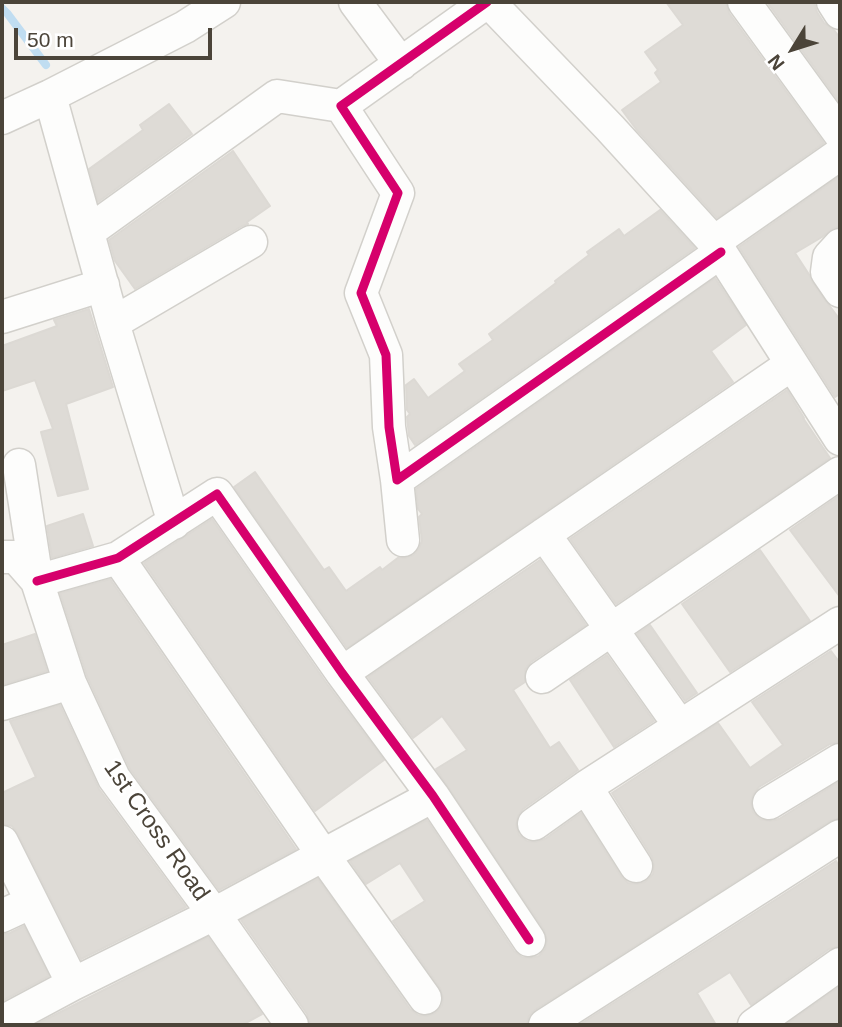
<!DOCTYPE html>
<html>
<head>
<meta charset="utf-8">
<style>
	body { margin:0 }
	#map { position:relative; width:842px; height:1027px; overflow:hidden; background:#f4f2ee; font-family:Arial,sans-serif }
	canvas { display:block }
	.frame { position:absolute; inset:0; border:4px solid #4b4439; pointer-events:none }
	.north { position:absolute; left:758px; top:14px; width:70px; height:70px; -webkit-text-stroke:5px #fff; paint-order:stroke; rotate:232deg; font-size:19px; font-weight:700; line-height:28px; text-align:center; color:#4b4439 }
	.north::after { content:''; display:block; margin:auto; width:24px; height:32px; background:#4b4439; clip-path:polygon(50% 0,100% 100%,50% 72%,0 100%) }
	.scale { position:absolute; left:14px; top:28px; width:198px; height:32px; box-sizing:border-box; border:4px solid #4b4439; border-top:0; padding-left:9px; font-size:21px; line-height:24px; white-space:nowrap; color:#4b4439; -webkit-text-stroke:5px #fff; paint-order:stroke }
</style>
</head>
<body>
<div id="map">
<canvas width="842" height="1027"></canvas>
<div class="frame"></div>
<div class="north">N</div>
<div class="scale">50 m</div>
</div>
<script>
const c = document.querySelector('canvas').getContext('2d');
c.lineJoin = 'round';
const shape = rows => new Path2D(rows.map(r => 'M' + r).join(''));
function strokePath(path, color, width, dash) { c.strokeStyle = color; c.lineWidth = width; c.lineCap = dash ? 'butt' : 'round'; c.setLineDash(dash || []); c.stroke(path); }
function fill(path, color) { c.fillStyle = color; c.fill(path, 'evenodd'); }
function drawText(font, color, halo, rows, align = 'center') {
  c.font = font + ' Arial,sans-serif'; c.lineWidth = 6; c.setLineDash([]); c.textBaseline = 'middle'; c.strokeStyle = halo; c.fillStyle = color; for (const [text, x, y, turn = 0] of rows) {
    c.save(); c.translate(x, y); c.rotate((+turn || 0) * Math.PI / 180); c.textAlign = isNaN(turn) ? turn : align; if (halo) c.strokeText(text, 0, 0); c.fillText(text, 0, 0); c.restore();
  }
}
const stream = shape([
	[2,8,7,13,46,65]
]);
const building = shape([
	[666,2,726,2,729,13,824,143,717,218,636,129,622,110,661,82,655,73,658,70,645,52,683,25,666,2],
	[767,2,814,2,817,12,824,23,834,30,840,38,840,103,767,2],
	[169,104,192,134,98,202,89,169,143,130,140,125,169,104],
	[233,151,270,206,247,222,248,224,242,226,135,289,115,261,109,240,233,151],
	[840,176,840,227,834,228,822,237,795,253,810,276,812,282,840,320,840,394,835,397,739,247,840,176],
	[660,210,695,248,415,445,409,436,407,417,410,414,407,410,406,385,414,379,428,398,465,371,459,364,493,340,489,334,556,283,555,281,589,255,587,252,619,229,624,236,660,210],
	[715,278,746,325,711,351,733,382,347,648,234,487,255,472,324,570,329,567,346,591,380,567,382,570,399,557,405,558,413,555,419,548,422,541,419,517,422,514,418,509,416,489,715,278],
	[89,309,113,387,66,404,88,489,58,496,41,432,53,429,35,380,2,391,2,346,57,326,54,320,89,309],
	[787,390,804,418,803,418,830,458,616,604,570,539,787,390],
	[840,495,840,597,790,530,840,495],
	[83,514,93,546,52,558,47,526,83,514],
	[212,519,327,684,384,760,315,811,144,563,212,519],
	[760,550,810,621,730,672,682,604,760,550],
	[540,560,586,625,531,662,525,670,525,682,513,690,550,748,559,742,578,770,523,809,518,816,516,825,519,835,527,841,536,842,545,839,581,813,621,876,628,883,637,884,645,882,653,874,654,865,652,857,612,793,718,723,750,768,783,745,752,702,831,651,840,663,840,742,830,744,759,787,753,795,751,804,753,812,760,819,770,821,779,819,840,781,840,818,830,821,535,1010,529,1016,527,1025,310,1025,307,1014,241,920,318,879,410,1009,418,1015,427,1016,435,1013,442,1005,443,997,440,988,393,921,425,901,400,863,366,884,350,861,427,820,514,951,522,957,531,958,539,956,545,949,547,940,544,930,436,769,467,750,442,716,413,738,368,677,540,560],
	[110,579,296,849,219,890,130,769,87,676,60,593,110,579],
	[650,625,697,693,685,701,637,634,650,625],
	[35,634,47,671,2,685,2,645,35,634],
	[607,655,654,721,614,747,570,680,607,655],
	[60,705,99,789,186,907,81,959,18,834,12,826,2,824,2,793,36,777,10,721,60,705],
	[836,861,840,868,840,946,829,949,751,1005,730,972,697,993,716,1025,579,1025,836,861],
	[24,926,49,976,2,1001,2,934,10,933,24,926],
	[208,937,262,1014,242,1025,35,1025,208,937],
	[840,986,840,1025,785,1025,840,986]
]);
const street = shape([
	[355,2,401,64],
	[487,2,341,106,398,193,361,293,386,355,389,427,397,480,721,252],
	[489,2,610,128,714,242,840,439],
	[744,2,840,134],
	[833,2,840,13],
	[50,96,113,323,174,523],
	[2,118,50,96,185,27,224,2],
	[88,232,277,96,341,106],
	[714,242,840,154],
	[840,245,829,257,827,272,840,291],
	[2,317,103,285],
	[113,323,251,242],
	[19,465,37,581,70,683,114,778,214,914,292,1025],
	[397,480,403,540],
	[544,534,680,726],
	[2,557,16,557,37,581],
	[118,558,323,855,425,998],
	[37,581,118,558,217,494,342,673,433,796,529,940],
	[342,673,792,364],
	[542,677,840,473],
	[2,704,70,683],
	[586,787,840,623],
	[769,803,840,760],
	[534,824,586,787,636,866],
	[2,842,73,984],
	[2,916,32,902],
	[2,1022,73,984,214,914,433,796],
	[545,1025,840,836],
	[754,1025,840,964]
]);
const cycleway = shape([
	[487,2,341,106,398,193,361,293,386,355,389,427,397,480,721,252],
	[37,581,118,558,217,494,342,673,433,796,529,940]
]);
const streetNames = [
	["1st Cross Road",156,831,55]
];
strokePath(stream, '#c0ddf1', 8);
fill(building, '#dedbd6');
strokePath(building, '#dcd9d4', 2);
strokePath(street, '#d2d0cb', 35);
strokePath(street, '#fdfdfc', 32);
strokePath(cycleway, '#d6006c', 9);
drawText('24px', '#4b4439', '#fff', streetNames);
</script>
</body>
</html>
